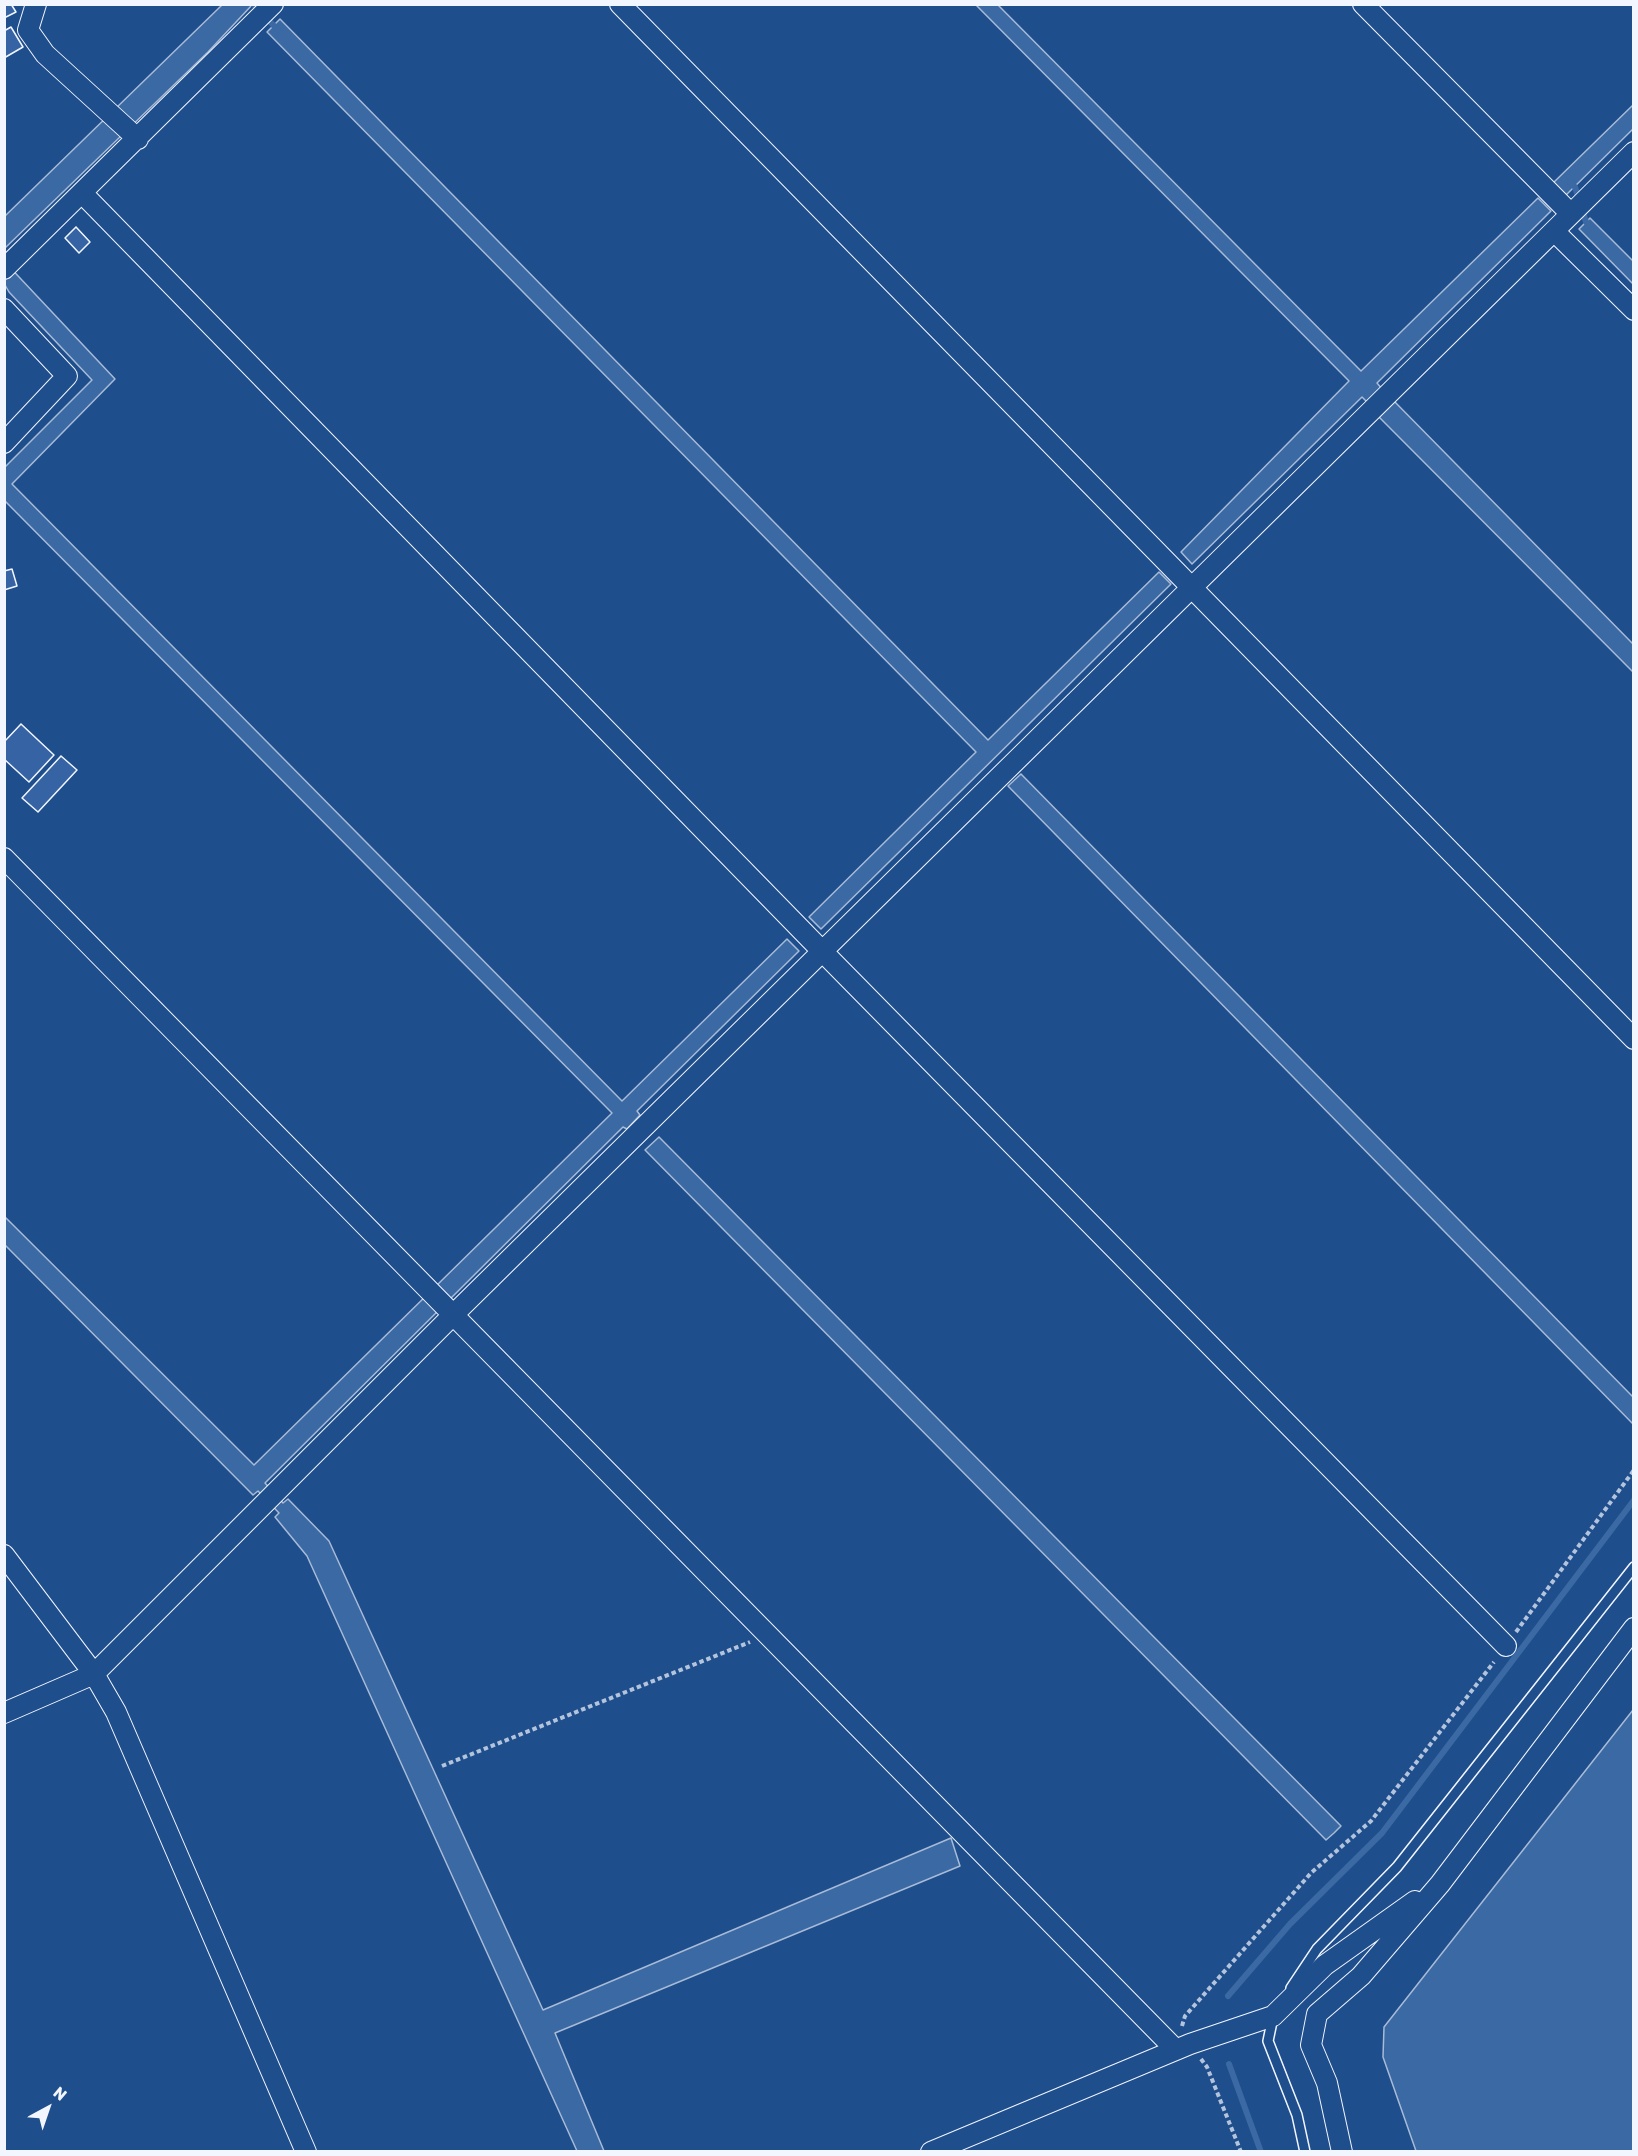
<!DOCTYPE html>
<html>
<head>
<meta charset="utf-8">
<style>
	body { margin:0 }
	#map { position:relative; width:1638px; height:2156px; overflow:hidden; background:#1f4e8c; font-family:Rubik,sans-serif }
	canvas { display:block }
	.frame { position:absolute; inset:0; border:6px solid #f2f6ff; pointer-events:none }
	.north { position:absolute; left:18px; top:2078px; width:60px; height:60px; -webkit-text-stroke:4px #1f4e8c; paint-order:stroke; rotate:40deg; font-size:16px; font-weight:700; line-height:24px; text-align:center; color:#f2f6ff }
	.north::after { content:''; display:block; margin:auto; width:21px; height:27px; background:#f2f6ff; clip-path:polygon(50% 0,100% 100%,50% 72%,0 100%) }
</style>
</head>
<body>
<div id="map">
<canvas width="1638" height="2156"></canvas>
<div class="frame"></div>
<div class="north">N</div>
</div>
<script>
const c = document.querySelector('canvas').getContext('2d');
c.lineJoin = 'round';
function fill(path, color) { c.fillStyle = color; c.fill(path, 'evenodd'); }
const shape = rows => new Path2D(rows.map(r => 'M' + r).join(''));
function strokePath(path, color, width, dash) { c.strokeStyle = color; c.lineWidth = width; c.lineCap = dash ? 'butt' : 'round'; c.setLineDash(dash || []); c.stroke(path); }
const water = shape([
	[222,5,252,5,208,52,5,248,5,216,222,5],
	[976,5,998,5,1361,371,1538,198,1551,211,1377,383,1383,390,1368,403,1362,397,1192,564,1181,552,1349,381,976,5],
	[280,19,988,740,1159,572,1171,584,821,929,809,917,976,752,267,32,280,19],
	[1633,105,1633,129,1564,197,1552,184,1633,105],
	[1590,218,1633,261,1633,284,1579,229,1590,218],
	[4,261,115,379,12,484,622,1101,787,939,799,951,637,1111,640,1115,627,1129,623,1127,265,1483,283,1503,288,1499,329,1541,543,2010,951,1838,960,1866,555,2033,604,2151,577,2151,307,1556,275,1517,279,1513,258,1491,253,1495,5,1245,4,1216,254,1465,612,1113,5,501,5,467,92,380,9,292,5,285,4,261],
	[1392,399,1633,644,1633,672,1376,414,1392,399],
	[1021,774,1633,1397,1633,1424,1008,786,1021,774],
	[659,1137,1341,1826,1334,1833,1326,1840,645,1150,659,1137],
	[1633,1710,1633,2151,1416,2151,1383,2057,1384,2027,1633,1710]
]);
const stream = shape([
	[253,4,278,30],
	[1570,182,1575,187,1586,222,1590,226],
	[1228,1996,1290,1924,1382,1833,1634,1500],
	[1229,2064,1261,2152]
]);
const building = shape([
	[4,4,11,4,16,12,4,18,4,4],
	[11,27,23,47,4,58,4,31,11,27],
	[76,227,90,242,79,253,65,238,76,227],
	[12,569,17,586,4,590,4,571,12,569],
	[21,724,54,755,29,782,4,759,4,742,21,724],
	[61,756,77,770,38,812,22,798,61,756]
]);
const path = shape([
	[1516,1632,1634,1470],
	[442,1766,750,1642],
	[1182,2026,1185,2016,1311,1873,1371,1821,1494,1662],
	[1201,2059,1207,2067,1241,2152]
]);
const lane = shape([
	[1291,1988,1317,1949,1397,1867,1634,1567],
	[1273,2017,1268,2041,1297,2115,1305,2152]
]);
const street = shape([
	[36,4,28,30,45,54,138,139],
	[620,4,1634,1039],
	[1363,4,1571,214],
	[83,194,822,951,1506,1646],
	[1555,232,1634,310],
	[4,269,273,4],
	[4,309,67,376,4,443],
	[4,858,1176,2050],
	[4,1555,94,1674,116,1712,306,2152],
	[4,1713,94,1674,453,1315,1634,152],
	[931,2152,1190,2044,1273,2016,1325,1965,1415,1901],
	[1342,2152,1327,2083,1311,2045,1317,2014,1361,1976,1440,1884,1634,1628]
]);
fill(water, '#3b69a3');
strokePath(water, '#a8bbd7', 1.5);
strokePath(stream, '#3b69a3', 6);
fill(building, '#3563a3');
strokePath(building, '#f2f6ff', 1.5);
strokePath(lane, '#f2f6ff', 12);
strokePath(street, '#f2f6ff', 22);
strokePath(path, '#b3c4dc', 4, [4.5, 3]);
strokePath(lane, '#1f4e8c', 9);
strokePath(street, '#1f4e8c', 20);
</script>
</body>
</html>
